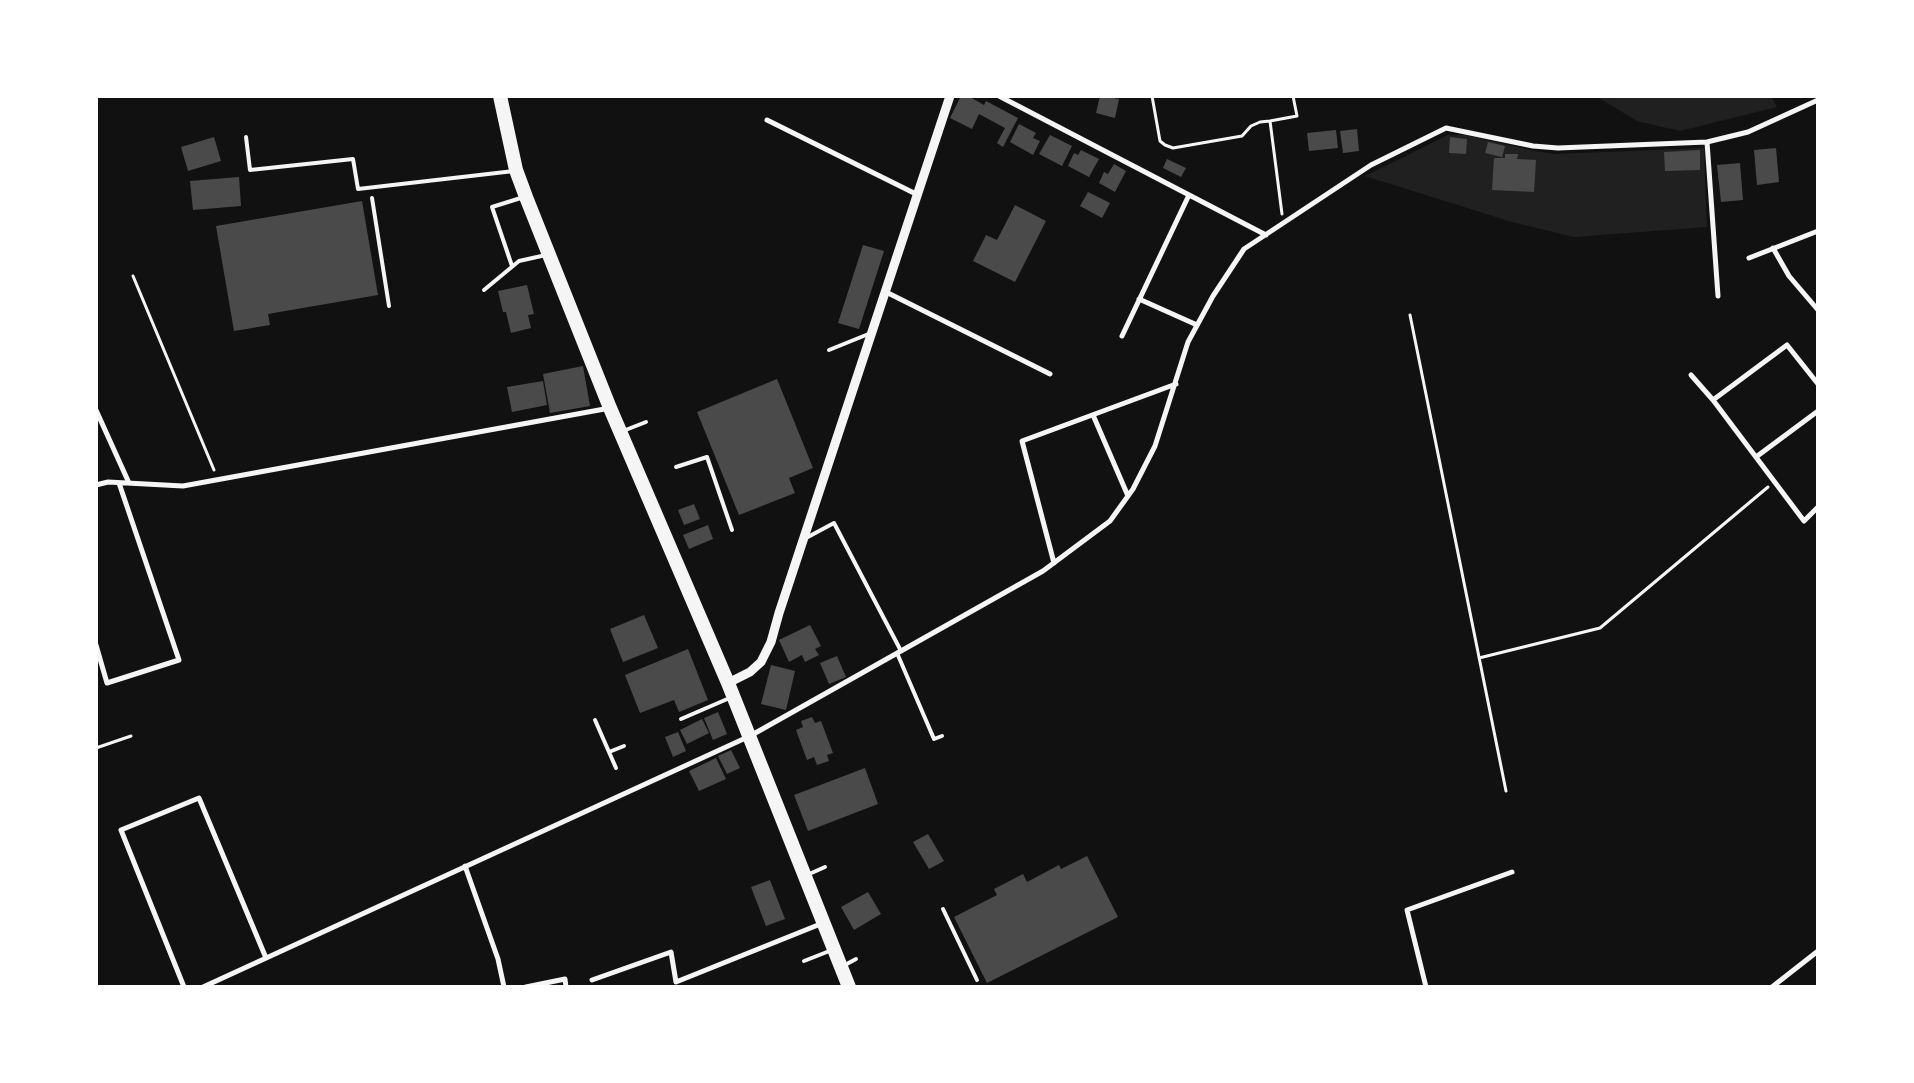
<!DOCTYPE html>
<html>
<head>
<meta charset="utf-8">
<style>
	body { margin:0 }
	#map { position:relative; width:1914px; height:1083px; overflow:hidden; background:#111; font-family:"Crimson Pro",serif }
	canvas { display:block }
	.frame { position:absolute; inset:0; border:98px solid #fff; pointer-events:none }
</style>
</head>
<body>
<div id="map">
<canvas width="1914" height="1083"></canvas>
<div class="frame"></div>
</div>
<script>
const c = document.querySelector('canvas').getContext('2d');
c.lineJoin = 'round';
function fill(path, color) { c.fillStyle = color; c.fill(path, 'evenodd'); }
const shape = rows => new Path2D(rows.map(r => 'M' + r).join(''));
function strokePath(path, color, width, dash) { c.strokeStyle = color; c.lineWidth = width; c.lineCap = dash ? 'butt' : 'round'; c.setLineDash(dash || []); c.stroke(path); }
const green = shape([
	[1596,96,1771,96,1777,107,1680,131,1637,121],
	[1448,135,1465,135,1534,151,1555,154,1704,148,1707,227,1574,237,1512,222,1365,176]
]);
const building = shape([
	[961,96,968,96,984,105,986,101,1018,118,1003,147,997,143,1005,128,979,114,972,129,950,118],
	[1100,96,1119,99,1115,118,1096,113],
	[1019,124,1036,133,1033,138,1040,141,1033,155,1010,142],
	[1357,129,1359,151,1343,153,1340,131],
	[1336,130,1338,148,1309,151,1307,133],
	[1050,135,1072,146,1062,166,1039,154],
	[214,137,221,161,188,171,181,147],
	[1450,137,1467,139,1466,154,1449,153],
	[1488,142,1505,146,1502,157,1485,153],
	[1776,148,1779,182,1757,185,1754,150],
	[1081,150,1099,159,1089,177,1068,166,1074,153,1078,155],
	[1700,150,1700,170,1665,171,1664,152],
	[1505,154,1518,154,1517,159,1536,160,1534,192,1492,190,1494,158,1505,158],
	[1167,159,1186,168,1181,177,1163,168],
	[1740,163,1743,200,1721,202,1717,165],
	[1114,164,1126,171,1115,192,1099,183,1104,172,1108,174],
	[239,177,241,206,193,210,190,181],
	[1088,192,1110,203,1102,218,1080,206],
	[362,201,378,295,268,314,270,325,234,331,216,226],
	[1015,205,1046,221,1015,282,973,261,986,235,997,240],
	[863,245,884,251,859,329,838,323],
	[527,285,534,314,528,315,531,328,511,333,506,312,503,312,498,291],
	[583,366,590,406,550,413,543,374],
	[777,379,813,468,789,478,795,493,739,515,697,412],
	[543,381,547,405,512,412,507,387],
	[694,504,700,519,684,525,678,510],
	[708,525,713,539,689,549,683,535],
	[644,615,658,648,623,662,610,629],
	[810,625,821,646,815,649,819,655,805,662,802,655,789,662,779,640],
	[688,649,708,700,679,712,674,700,640,713,625,675],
	[837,656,846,677,829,684,820,663],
	[771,665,795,671,786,710,761,704],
	[718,712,727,734,713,740,704,718],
	[812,717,815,723,821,721,833,753,827,755,829,761,817,765,814,757,807,760,796,730,803,727,801,721],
	[702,719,709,733,687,744,680,730],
	[678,732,686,751,673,757,665,737],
	[731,750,740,768,727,774,718,756],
	[716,758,726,779,699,791,689,771],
	[865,768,878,804,808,831,794,795],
	[928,834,944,861,929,869,913,842],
	[1087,856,1118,917,987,983,954,917,997,895,994,889,1023,874,1027,882,1059,865,1061,869],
	[770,880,785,919,766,926,751,887],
	[868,892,881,914,854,930,841,907]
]);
const path = shape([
	[1152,96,1160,141,1165,145,1173,148,1242,136,1251,126,1260,122,1270,121],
	[1282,214,1270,121,1297,116,1293,96],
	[133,276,214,470],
	[1410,315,1506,791],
	[1479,658,1600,628,1768,487],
	[96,748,131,736]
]);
const service = shape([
	[246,137,250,170,353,159,358,189,514,171],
	[372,198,389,306],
	[512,266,492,207,524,197],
	[484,290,519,261,546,255],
	[829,350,871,333],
	[623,431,646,422],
	[676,467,707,457,732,530],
	[806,538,834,523,901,651],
	[897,653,934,739,942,736],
	[681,719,732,697],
	[595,720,616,768],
	[609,752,624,746],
	[807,875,825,867],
	[943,909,977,980],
	[804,961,832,950],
	[843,966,856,959]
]);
const minor = shape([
	[999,96,1266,235],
	[767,120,918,195],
	[1707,142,1718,296],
	[1773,248,1789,276,1818,310],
	[1749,258,1818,231],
	[886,292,1050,374],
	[1139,299,1197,325],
	[1122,336,1189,195],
	[1691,375,1713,400,1804,521,1818,507],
	[1713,400,1787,345,1818,384],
	[96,410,129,483],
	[1093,415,1128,496],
	[1756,457,1818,411],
	[96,485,108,482,183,486,610,408],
	[1054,563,1022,441,1176,384],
	[96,645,107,683,179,660,119,483],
	[465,866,498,959,504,987],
	[592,980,671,952,676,982,823,923],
	[184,987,121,830,199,798,266,958],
	[203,987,750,736,1043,571,1110,521,1133,489,1155,446,1188,342,1213,296,1244,249,1371,165,1446,128,1533,146,1558,148,1707,142,1748,132,1818,100],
	[526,987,565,979,566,987],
	[1426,987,1407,910,1512,872],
	[1772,987,1818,951]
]);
const tertiary = shape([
	[728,683,750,672,761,662,771,642,779,613,950,96]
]);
const trunk = shape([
	[500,96,516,170,526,197,610,408,728,683,849,987]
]);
fill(green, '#202020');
fill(building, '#4a4a4a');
strokePath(path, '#f5f5f5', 3);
strokePath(service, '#f5f5f5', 4);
strokePath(minor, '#f5f5f5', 5);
strokePath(tertiary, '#f5f5f5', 9);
strokePath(trunk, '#f5f5f5', 14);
</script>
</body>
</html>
